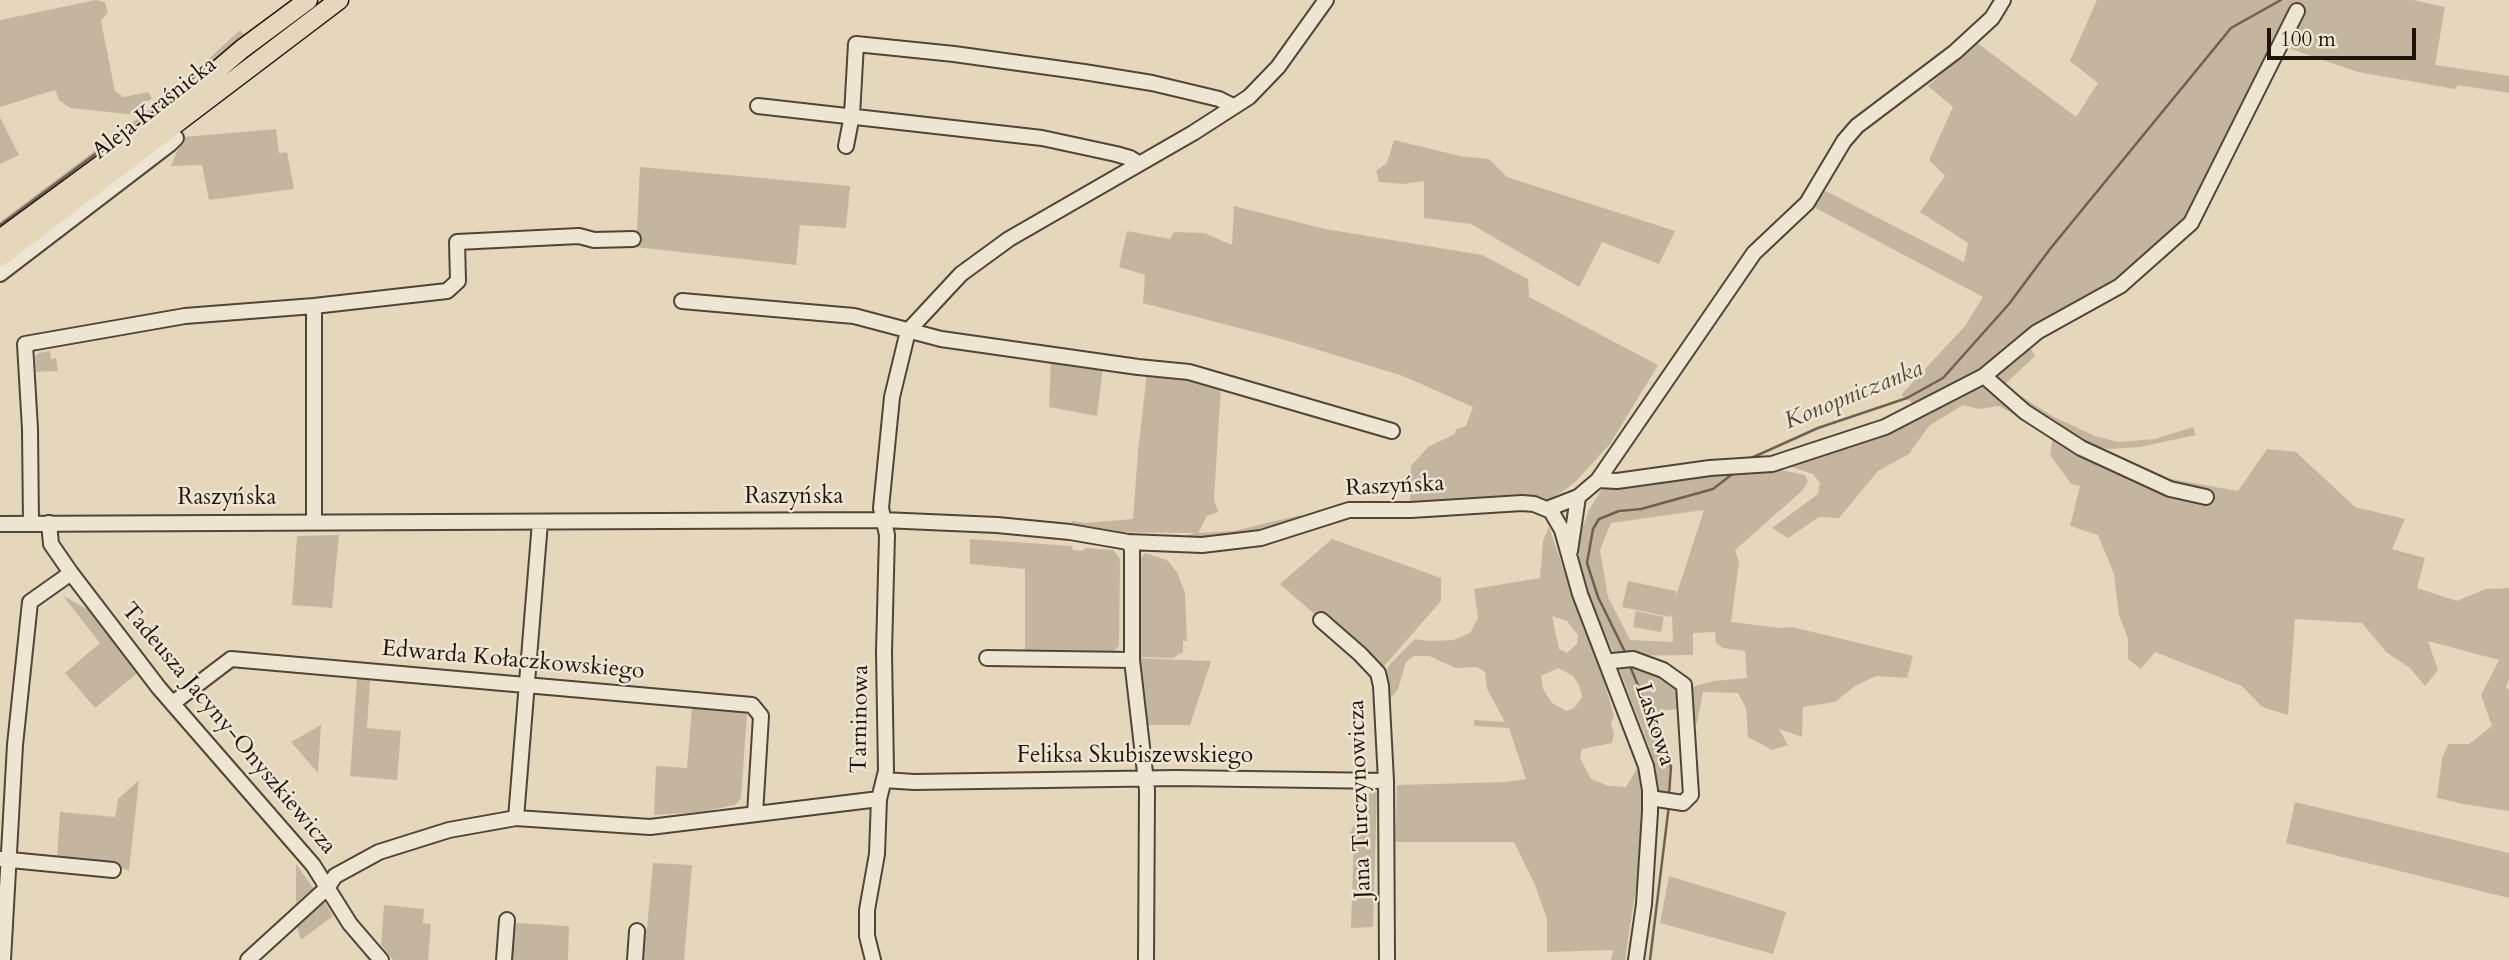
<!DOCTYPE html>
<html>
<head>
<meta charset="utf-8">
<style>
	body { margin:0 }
	#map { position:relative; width:2509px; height:960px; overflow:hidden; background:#e5d7bc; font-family:Cardo,serif }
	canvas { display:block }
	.scale { position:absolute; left:2267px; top:28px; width:149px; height:32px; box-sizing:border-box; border:4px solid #201409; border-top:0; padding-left:9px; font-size:21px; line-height:24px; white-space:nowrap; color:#201409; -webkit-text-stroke:5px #eee5d3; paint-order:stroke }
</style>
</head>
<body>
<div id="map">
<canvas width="2509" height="960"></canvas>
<div class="scale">100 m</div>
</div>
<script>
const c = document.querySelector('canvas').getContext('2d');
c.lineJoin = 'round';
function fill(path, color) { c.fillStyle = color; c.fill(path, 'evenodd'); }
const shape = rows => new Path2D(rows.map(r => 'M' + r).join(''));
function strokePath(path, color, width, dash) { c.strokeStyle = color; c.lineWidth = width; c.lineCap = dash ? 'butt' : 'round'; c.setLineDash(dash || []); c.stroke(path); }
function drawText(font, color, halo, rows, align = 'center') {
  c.font = font + ' Cardo,serif'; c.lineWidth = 5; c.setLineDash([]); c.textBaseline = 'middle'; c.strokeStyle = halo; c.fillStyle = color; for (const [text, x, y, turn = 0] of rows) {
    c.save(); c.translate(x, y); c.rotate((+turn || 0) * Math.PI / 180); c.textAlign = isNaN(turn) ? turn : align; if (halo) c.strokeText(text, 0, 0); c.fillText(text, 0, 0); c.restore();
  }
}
const green = shape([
	[96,0,105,2,108,12,101,21,115,91,124,97,148,92,152,98,132,114,127,114,70,108,59,100,55,90,0,107,0,20],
	[2097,0,2413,0,2445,7,2435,65,2509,76,2509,93,2458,85,2455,89,2358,72,2285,47,2202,221,2157,260,2043,333,2030,347,2035,356,2004,385,2052,416,2095,436,2118,442,2155,439,2193,427,2196,435,2140,447,2109,449,2093,446,2160,477,2238,491,2267,449,2296,452,2355,507,2405,519,2392,549,2425,558,2417,588,2457,601,2486,589,2509,588,2509,679,2506,687,2509,690,2509,811,2463,804,2437,798,2442,759,2448,744,2469,744,2492,726,2481,695,2499,660,2428,641,2438,670,2425,686,2410,668,2386,652,2362,623,2295,619,2288,715,2262,707,2242,686,2155,652,2141,669,2128,659,2128,639,2119,615,2114,574,2098,535,2070,526,2080,486,2071,484,2050,455,2053,435,1999,406,1979,409,1963,405,1929,426,1909,454,1878,471,1839,518,1819,517,1788,538,1772,528,1818,494,1820,483,1813,474,1785,465,1879,435,1890,417,1913,403,1901,395,1965,326,1983,297,1810,205,1822,189,1964,262,1968,243,1920,212,1945,176,1929,160,1953,107,1928,86,1976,42,2076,117,2098,83,2070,61],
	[240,30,245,36,217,62,163,106,161,100,187,79],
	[154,106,155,114,146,123,99,153,0,226,0,222],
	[0,117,19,155,0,164],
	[276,129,279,153,287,152,294,189,209,200,202,165,171,166,183,137],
	[1394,140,1460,156,1489,159,1507,177,1675,231,1659,264,1602,242,1579,287,1471,224,1424,218,1424,181,1403,184,1379,182,1376,171,1387,163],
	[640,167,850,186,846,228,800,225,796,265,636,247],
	[1234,206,1325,229,1482,255,1528,279,1529,297,1658,365,1610,444,1577,480,1565,490,1548,500,1458,498,1410,503,1411,466,1428,447,1455,434,1456,429,1466,426,1473,407,1403,376,1289,341,1143,303,1145,275,1119,267,1127,231,1170,239,1174,232,1204,233,1232,245],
	[50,351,51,359,56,358,58,371,36,372,35,357,39,353],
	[1051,359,1103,367,1097,416,1049,407],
	[1147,372,1176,374,1221,385,1214,499,1218,512,1207,516,1198,533,1234,531,1300,515,1298,522,1254,537,1173,540,1194,533,1104,532,1070,527,1072,521,1085,523,1133,519,1138,452],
	[1776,469,1805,475,1808,481,1803,490,1735,550,1739,562,1731,622,1781,628,1792,627,1913,656,1907,678,1876,676,1855,686,1835,702,1803,707,1802,737,1779,729,1788,745,1772,750,1748,737,1746,708,1738,693,1703,692,1697,723,1679,722,1677,709,1664,710,1654,723,1671,767,1669,796,1658,792,1650,749,1618,666,1640,665,1681,690,1714,681,1747,678,1745,651,1723,648,1716,643,1715,632,1693,633,1693,655,1615,656,1592,605,1579,566,1578,540,1589,510,1603,487,1646,481],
	[1704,510,1676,596,1676,591,1628,581,1622,607,1670,617,1672,615,1673,642,1630,640,1608,597,1600,550,1611,523],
	[1549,527,1581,620,1600,667,1614,716,1611,724,1614,733,1612,743,1582,749,1580,758,1591,779,1609,786,1626,787,1639,765,1645,788,1639,868,1625,960,1611,960,1613,950,1547,952,1547,919,1535,885,1514,842,1395,842,1397,785,1505,782,1526,779,1509,728,1474,726,1474,720,1505,722,1487,689,1485,672,1477,667,1456,668,1429,656,1414,656,1406,662,1398,689,1385,705,1383,678,1390,664,1415,639,1429,641,1453,640,1470,633,1478,618,1474,589,1540,578,1543,541],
	[1552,616,1567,621,1578,635,1577,644,1567,653,1559,649],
	[1558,668,1573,676,1579,685,1582,697,1574,708,1566,711,1552,703,1543,689,1541,676],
	[339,535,332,608,292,605,297,536],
	[970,539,1072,546,1073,550,1082,551,1086,548,1113,550,1120,559,1119,645,1114,651,1025,650,1025,569,970,564],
	[1332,539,1441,578,1441,601,1378,673,1360,654,1280,584],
	[1145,553,1167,560,1177,572,1185,593,1187,641,1183,641,1183,652,1173,658,1138,657,1138,577,1139,560],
	[63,596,91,611,140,671,95,708,65,673,100,643],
	[1636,611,1664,617,1661,632,1633,627],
	[1135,658,1211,661,1190,725,1143,725],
	[357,678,370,680,367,728,401,731,397,780,350,776],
	[692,707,747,713,741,798,735,805,699,812,654,815,656,766,687,768],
	[321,725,318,773,291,742],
	[139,780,129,871,115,865,57,858,60,812,115,817,118,799],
	[1372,788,1377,792,1373,927,1351,928,1354,837,1349,835],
	[2295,802,2509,853,2509,898,2286,843],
	[653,863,692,865,684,960,639,960,642,934,647,928],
	[296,864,314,889,296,903],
	[1669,876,1786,912,1773,954,1660,923],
	[323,900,333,916,301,940,297,927,298,920],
	[384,905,424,909,423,923,431,924,428,960,393,960,381,945],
	[517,923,569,926,568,960,509,960,512,928]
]);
const stream = shape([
	[0,225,102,149],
	[1749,459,1818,428,1907,398,1943,378,2009,304,2050,249,2231,28,2281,0],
	[1626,654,1598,597,1587,563,1593,529,1599,519,1619,511,1641,509,1713,489,1735,472],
	[1630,666,1671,767,1669,795],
	[1650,960,1669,805]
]);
const minor = shape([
	[758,106,1042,138,1116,154,1130,158,1138,163],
	[846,146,852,115,856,44,954,54,1084,72,1152,83,1219,99,1233,106],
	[0,274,170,144,176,138,168,131],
	[682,301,854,316,941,339,1138,367,1189,372,1392,431],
	[1984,376,2025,412,2081,448,2170,489,2206,497],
	[1598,480,1617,481,1710,468,1772,464,1885,427,1984,376,2037,332,2120,286,2191,223,2297,11],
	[1547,509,1578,497,1598,480,1754,253,1807,203,1844,141,1857,126,1955,52,1992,18,2003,0],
	[314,522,314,306],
	[31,523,30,429,25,344,185,316,314,306,447,291,458,281,457,242,579,236,594,240,633,239],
	[49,523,51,544,71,573,159,688,313,865,350,924,381,960],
	[0,524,883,520,997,525,1070,532,1128,542,1202,545,1261,538,1349,510,1411,510,1522,503,1534,504,1551,511,1562,530,1580,594,1646,766,1650,790,1650,812,1644,904,1636,960],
	[1128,542,1132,548,1132,660,1147,790,1146,960],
	[1570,551,1578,497],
	[1321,620,1360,654,1378,673,1381,686,1386,781,1387,960],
	[987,658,1132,660],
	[1609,664,1612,661,1633,659,1663,670,1684,685,1691,795,1683,803,1650,798],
	[173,703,231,659,752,705,761,716,755,814],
	[884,780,914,782,1177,778,1386,781],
	[516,818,540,522],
	[0,859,113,870],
	[3,960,15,745,30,602,71,573],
	[248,960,328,887,335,876,379,852,449,830,516,818,650,827,879,799],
	[504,960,507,920],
	[635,960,637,931],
	[873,960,867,936,867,910,877,854,879,799,886,771,884,652,887,535,881,508,892,397,908,331,961,274,1009,239,1193,133,1249,97,1278,67,1326,0]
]);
const major = shape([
	[0,239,140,136,242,49,308,0],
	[0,257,339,0]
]);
const streetNames = [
	["Aleja Kraśnicka",155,109,-38],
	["Raszyńska",1395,487,-3],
	["Raszyńska",794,498],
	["Raszyńska",227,499],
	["Edwarda Kołaczkowskiego",513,661,5],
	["Tarninowa",861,719,-89],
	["Laskowa",1654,725,72],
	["Tadeusza Jacyny-Onyszkiewicza",228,729,50],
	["Feliksa Skubiszewskiego",1135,757],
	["Jana Turczynowicza",1361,799,-92]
];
const waterNames = [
	["Konopniczanka",1854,396,-22]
];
fill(green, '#c4b69e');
strokePath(stream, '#6e6150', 2.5);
strokePath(minor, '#514536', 18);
strokePath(major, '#201409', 21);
strokePath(minor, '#eee5d3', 14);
strokePath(major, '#e5d7bc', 18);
drawText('23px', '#201409', '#eee5d3', streetNames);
drawText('italic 24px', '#544838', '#eee5d3', waterNames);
</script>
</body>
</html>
